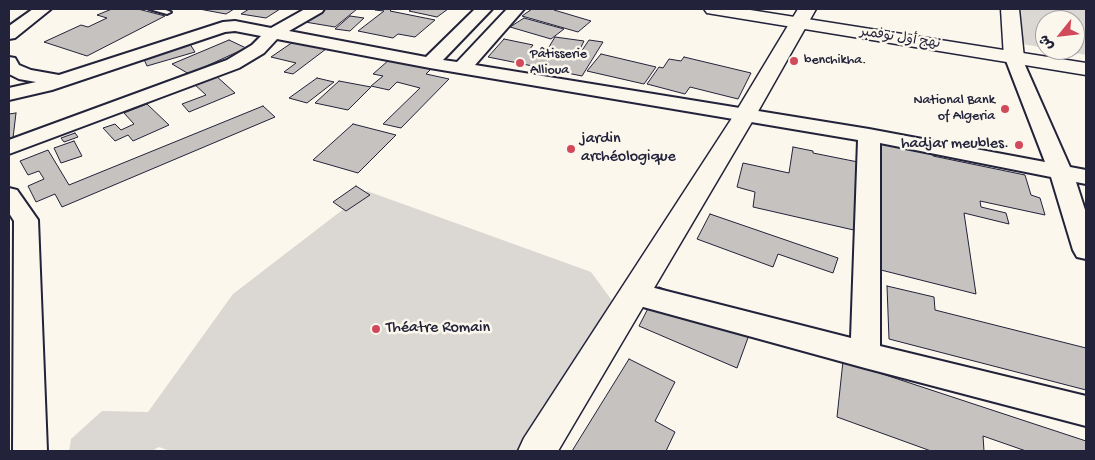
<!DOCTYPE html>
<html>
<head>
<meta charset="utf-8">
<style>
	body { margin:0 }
	#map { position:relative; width:1095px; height:460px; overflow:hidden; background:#fbf7ec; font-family:"Gochi Hand","Playpen Sans Arabic",sans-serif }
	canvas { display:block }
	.frame { position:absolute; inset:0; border:10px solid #22223b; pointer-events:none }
	.north { position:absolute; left:1035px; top:10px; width:50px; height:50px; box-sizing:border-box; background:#fbf7ec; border:1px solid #a4a2a5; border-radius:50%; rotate:241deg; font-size:14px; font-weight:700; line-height:20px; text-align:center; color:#22223b }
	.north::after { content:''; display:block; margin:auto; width:18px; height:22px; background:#d1495b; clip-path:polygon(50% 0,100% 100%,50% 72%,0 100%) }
</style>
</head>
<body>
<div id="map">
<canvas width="1095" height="460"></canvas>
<div class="frame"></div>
<div class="north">ش</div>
</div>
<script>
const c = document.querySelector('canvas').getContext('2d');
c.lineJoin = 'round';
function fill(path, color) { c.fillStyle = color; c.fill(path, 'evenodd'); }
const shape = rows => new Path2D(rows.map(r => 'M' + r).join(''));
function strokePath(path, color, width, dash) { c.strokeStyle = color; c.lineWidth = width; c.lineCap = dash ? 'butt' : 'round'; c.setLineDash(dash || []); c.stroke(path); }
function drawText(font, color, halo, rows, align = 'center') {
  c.font = font + ' "Gochi Hand","Playpen Sans Arabic",sans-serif'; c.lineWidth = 5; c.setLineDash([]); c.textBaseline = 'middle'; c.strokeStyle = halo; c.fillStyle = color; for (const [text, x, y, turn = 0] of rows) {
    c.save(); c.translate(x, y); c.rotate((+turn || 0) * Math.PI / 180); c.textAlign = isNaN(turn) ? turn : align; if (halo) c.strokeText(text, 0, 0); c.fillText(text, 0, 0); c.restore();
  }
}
const green = shape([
	[1018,9,1086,9,1086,55,1059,50,1075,50,1075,20,1045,20,1045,48,1017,43],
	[367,191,591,272,613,302,520,451,170,451,159,447,152,451,69,451,71,439,102,411,148,412,233,294]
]);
const building = shape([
	[112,9,138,9,165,16,87,56,44,42,81,25,88,27,107,18,97,15,112,9],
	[199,9,234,9,226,14,199,9],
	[249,9,280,9,266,18,241,14,249,9],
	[321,9,357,9,335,27,305,22,321,9],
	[377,9,392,9,390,11,435,20,415,37,398,34,393,38,358,31,384,11,375,10,377,9],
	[412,9,448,9,437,17,409,11,412,9],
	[532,9,556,9,554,10,591,21,578,32,522,16,532,9],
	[350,16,364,18,350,31,335,29,350,16],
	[524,18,564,29,551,39,510,27,524,18],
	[555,37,584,41,576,57,546,52,555,37],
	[504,39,533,45,530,49,577,58,589,40,603,42,582,76,488,57,504,39],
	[229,40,246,48,189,74,172,64,229,40],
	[188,41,195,52,147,66,142,55,188,41],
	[293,42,326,49,293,74,284,72,296,63,271,57,293,42],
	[601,54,656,67,644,84,587,71,601,54],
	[684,57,751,73,738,99,690,87,685,94,647,84,659,67,663,68,669,59,681,61,684,57],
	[389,60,431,69,426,74,449,79,401,128,383,124,420,88,397,82,389,90,371,86,383,76,373,74,389,60],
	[215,75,235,93,189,112,182,104,206,95,193,83,215,75],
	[317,78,334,82,307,103,289,98,317,78],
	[339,81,371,87,348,110,315,103,339,81],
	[147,104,169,125,133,141,128,135,115,141,103,128,115,124,121,130,134,124,124,113,147,104],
	[263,106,275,117,62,207,55,194,36,202,28,186,44,179,39,171,28,175,20,161,48,150,69,185,263,106],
	[16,113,13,138,9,138,9,114,16,113],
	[353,124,396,135,358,173,313,160,353,124],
	[75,133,78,137,64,142,61,138,75,133],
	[878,137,932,148,933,156,1025,175,1031,195,1040,198,1045,215,980,201,981,207,1006,213,1009,224,964,213,976,294,877,269,878,137],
	[74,141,82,156,61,163,54,148,74,141],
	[793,147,813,151,813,153,858,162,858,231,753,207,755,192,737,187,743,163,789,173,793,147],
	[356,186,370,195,346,211,333,202,356,186],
	[710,214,838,258,833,273,778,254,773,267,697,239,710,214],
	[887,286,934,297,935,310,1086,348,1086,390,889,339,887,286],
	[659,287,753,324,737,368,639,326,659,287],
	[629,359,675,382,655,421,675,432,666,451,572,451,629,359],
	[843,361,1086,441,1086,451,1026,451,983,436,984,451,931,451,837,417,843,361]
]);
const service = shape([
	[149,9,163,9,171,12,167,14,149,9]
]);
const minor = shape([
	[33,9,51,9,15,38,9,39,9,26,33,9],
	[305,9,324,9,322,12,289,31,426,57,475,9,492,9,443,60,457,62,507,9,524,9,475,65,869,129,1045,162,1005,58,1008,54,1014,53,1020,54,1070,167,1086,170,1086,184,1076,182,1086,213,1086,259,1077,257,1073,250,1051,177,880,143,880,346,1086,396,1086,426,865,368,625,302,621,294,625,286,635,283,851,338,858,140,430,68,277,39,264,53,239,68,9,154,9,140,227,60,252,45,261,36,235,31,225,32,52,90,9,100,9,88,36,82,19,79,9,74,9,57,15,58,19,65,31,70,59,75,223,22,235,21,271,28,305,9],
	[9,188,17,190,38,220,47,451,13,451,14,221,9,213,9,188]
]);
const secondary = shape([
	[798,9,816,9,756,115,558,451,518,451,524,438,734,115,798,9],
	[1001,9,1019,9,1024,58,1021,62,1014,64,1007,62,1004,58,1001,9]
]);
const primary = shape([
	[704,9,744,9,1086,63,1086,75,713,14,707,13,704,9]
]);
const markers = [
	[794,61,5,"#d1495b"],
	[520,63,5,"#d1495b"],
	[1005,109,5,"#d1495b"],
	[1019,145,5,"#d1495b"],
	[571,149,5,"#d1495b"],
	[376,329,5,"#d1495b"]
];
const farStreetnames = [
	["نهج أول نوفمبر",900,39,9]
];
const farPoinames = [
	["Pâtisserie",530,55],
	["Allioua",530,71],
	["benchikha.",804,61],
	["National Bank",995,101,"right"],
	["of Algeria",995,117,"right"]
];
const poiNames = [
	["jardin",581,140],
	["archéologique",581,158],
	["hadjar meubles.",1009,145,"right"],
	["Théatre Romain",386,329]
];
fill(green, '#dbd8d3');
fill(building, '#c6c2c0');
strokePath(building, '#22223b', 1);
strokePath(service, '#22223b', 4);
strokePath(minor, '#22223b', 4);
strokePath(secondary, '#22223b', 3);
strokePath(primary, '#22223b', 3);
fill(service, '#fbf7ec');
fill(minor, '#fbf7ec');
fill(secondary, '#fbf7ec');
fill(primary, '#fbf7ec');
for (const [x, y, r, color] of markers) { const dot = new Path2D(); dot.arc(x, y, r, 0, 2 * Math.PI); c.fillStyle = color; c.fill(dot); strokePath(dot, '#fbf7ec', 2); }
drawText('14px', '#22223b', '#fbf7ec', farStreetnames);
drawText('14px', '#22223b', '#fbf7ec', farPoinames, 'left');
drawText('16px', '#22223b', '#fbf7ec', poiNames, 'left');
</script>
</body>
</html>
